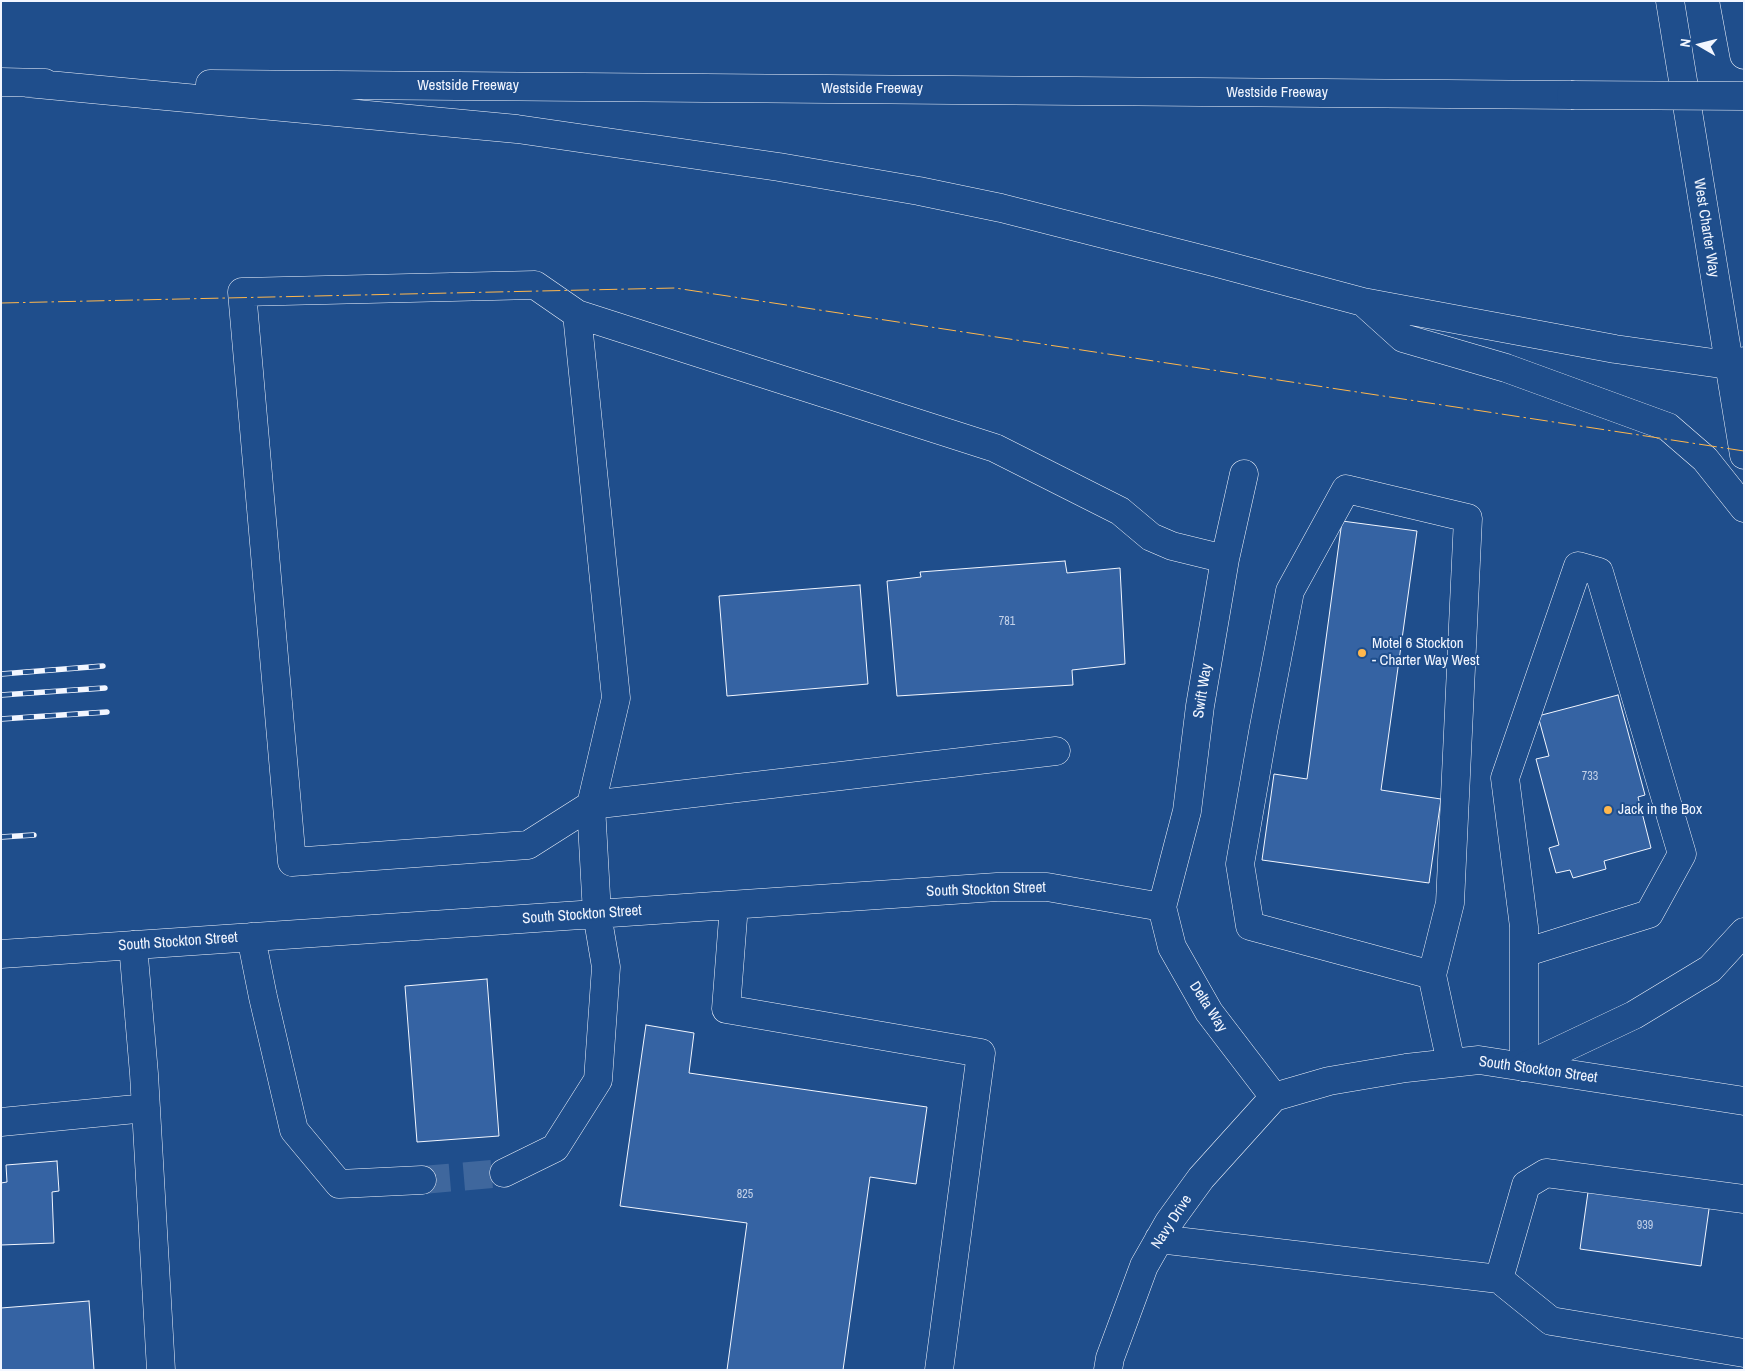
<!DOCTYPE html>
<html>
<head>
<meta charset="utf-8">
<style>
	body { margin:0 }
	#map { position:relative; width:1745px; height:1371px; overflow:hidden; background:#1f4e8c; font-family:"Archivo Narrow",sans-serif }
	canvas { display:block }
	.frame { position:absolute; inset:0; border:2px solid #f2f6ff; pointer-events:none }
	.north { position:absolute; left:1675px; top:20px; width:50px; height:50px; -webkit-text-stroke:4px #1f4e8c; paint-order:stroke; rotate:278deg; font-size:14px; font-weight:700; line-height:20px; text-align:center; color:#f2f6ff }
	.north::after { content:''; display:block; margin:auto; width:18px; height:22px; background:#f2f6ff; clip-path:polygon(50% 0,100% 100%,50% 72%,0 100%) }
</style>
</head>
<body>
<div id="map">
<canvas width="1745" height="1371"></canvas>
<div class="frame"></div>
<div class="north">N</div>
</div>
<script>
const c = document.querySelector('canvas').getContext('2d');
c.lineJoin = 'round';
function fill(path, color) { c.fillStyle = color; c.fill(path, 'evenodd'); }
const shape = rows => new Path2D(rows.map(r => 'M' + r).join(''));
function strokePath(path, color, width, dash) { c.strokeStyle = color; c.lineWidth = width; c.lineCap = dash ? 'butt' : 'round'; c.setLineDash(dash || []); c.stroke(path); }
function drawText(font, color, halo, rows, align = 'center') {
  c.font = font + ' "Archivo Narrow",sans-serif'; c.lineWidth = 4; c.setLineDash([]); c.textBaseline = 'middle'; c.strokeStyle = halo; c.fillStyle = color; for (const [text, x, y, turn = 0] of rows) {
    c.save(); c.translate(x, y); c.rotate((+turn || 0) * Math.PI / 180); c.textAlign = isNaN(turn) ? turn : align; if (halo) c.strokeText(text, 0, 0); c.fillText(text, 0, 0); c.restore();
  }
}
const building = shape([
	[1342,521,1417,531,1381,790,1441,799,1429,883,1262,860,1274,774,1307,779,1342,521],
	[1065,561,1067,573,1120,568,1125,664,1072,670,1073,685,897,696,887,581,921,577,920,572,1065,561],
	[860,585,868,684,727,696,719,596,860,585],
	[1618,695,1645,795,1638,797,1651,848,1604,861,1606,869,1573,878,1570,870,1556,873,1549,848,1559,845,1536,759,1549,756,1538,716,1618,695],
	[487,979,499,1136,417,1142,405,986,487,979],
	[646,1025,694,1033,689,1073,927,1107,916,1184,870,1177,843,1370,727,1370,747,1223,620,1206,646,1025],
	[57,1161,59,1191,52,1192,54,1243,1,1245,1,1183,7,1182,6,1165,57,1161],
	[1589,1185,1710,1202,1701,1266,1580,1249,1589,1185],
	[89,1301,94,1370,1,1370,1,1308,89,1301]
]);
const minorTunnel = shape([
	[422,1180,504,1173]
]);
const minor = shape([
	[577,314,535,285,242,292,292,862,528,845,591,805,1056,751],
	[1244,474,1225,559,1200,706,1187,811,1162,907,1172,947,1209,1012,1274,1097],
	[734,905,726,1009,981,1053,939,1370],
	[251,937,263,997,294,1130,339,1184,422,1180],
	[133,945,144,1074,161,1370],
	[1524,953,1649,914,1682,854,1599,572,1578,566,1505,778,1524,927,1524,1067],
	[1,954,997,887,1047,887,1162,907],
	[1432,975,1250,926,1240,864,1263,732,1290,591,1346,489,1468,518,1450,903,1432,975,1451,1063],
	[1274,1097,1329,1081,1406,1068,1479,1060,1744,1101],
	[1,1122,146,1108],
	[504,1173,555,1148,598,1080,606,967,597,914,591,805,616,698,577,314,995,448,1120,511,1151,537,1172,546,1225,559],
	[1159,1239,1499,1279,1551,1321,1744,1353],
	[1499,1279,1526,1185,1546,1173,1744,1199],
	[1108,1370,1110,1358,1144,1266,1169,1222,1201,1178,1274,1097]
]);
const highway = shape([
	[1670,1,1744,455],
	[1734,1,1744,55],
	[1,82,45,83],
	[27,83,517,129,779,167,919,191,1001,208,1217,263,1363,302,1615,349,1728,365,1744,361],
	[210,84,1571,95],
	[1363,302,1403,338,1506,368,1668,427,1705,459,1744,508],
	[1524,1067,1634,1015,1710,969,1744,932]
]);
const rail = shape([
	[1,674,103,666],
	[1,695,105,688],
	[1,719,107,712],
	[1,837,34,835]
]);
const highwayBridge = shape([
	[1571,95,1744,96]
]);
const power = shape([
	[1,303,675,288,1744,451]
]);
const markers = [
	[1362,653,5,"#ffb74d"],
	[1608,810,5,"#ffb74d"]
];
const numberNames = [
	["781",1007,622],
	["733",1590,777],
	["825",745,1195],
	["939",1645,1226]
];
const streetNames = [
	["Westside Freeway",468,86],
	["Westside Freeway",872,89],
	["Westside Freeway",1277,93],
	["West Charter Way",1706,228,81],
	["Swift Way",1203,691,-81],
	["South Stockton Street",986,890,-2],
	["South Stockton Street",582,915,-4],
	["South Stockton Street",178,942,-4],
	["Delta Way",1208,1007,57],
	["South Stockton Street",1538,1070,8],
	["Navy Drive",1172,1222,-57]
];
const poiNames = [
	["Motel 6 Stockton",1372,644],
	["- Charter Way West",1372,661],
	["Jack in the Box",1618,810]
];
fill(building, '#3563a3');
strokePath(building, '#f2f6ff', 1);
strokePath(minorTunnel, '#3f679d', 28, [28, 14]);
strokePath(minor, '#f2f6ff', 29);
strokePath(highway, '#f2f6ff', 29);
strokePath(minor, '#1f4e8c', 28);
strokePath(highway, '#1f4e8c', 28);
strokePath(rail, '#f2f6ff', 5.5);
strokePath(rail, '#1f4e8c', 4, [11]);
strokePath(highwayBridge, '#f2f6ff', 29, []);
strokePath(highwayBridge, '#1f4e8c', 28);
strokePath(power, '#ffb74d', 1, [18, 4, 2.5, 4]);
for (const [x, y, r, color] of markers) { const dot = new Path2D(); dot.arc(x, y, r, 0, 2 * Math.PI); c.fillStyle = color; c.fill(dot); strokePath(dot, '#1f4e8c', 2); }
drawText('12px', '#c3d1e8', null, numberNames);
drawText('15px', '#f2f6ff', '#1f4e8c', streetNames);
drawText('15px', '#f2f6ff', '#1f4e8c', poiNames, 'left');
</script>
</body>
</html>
